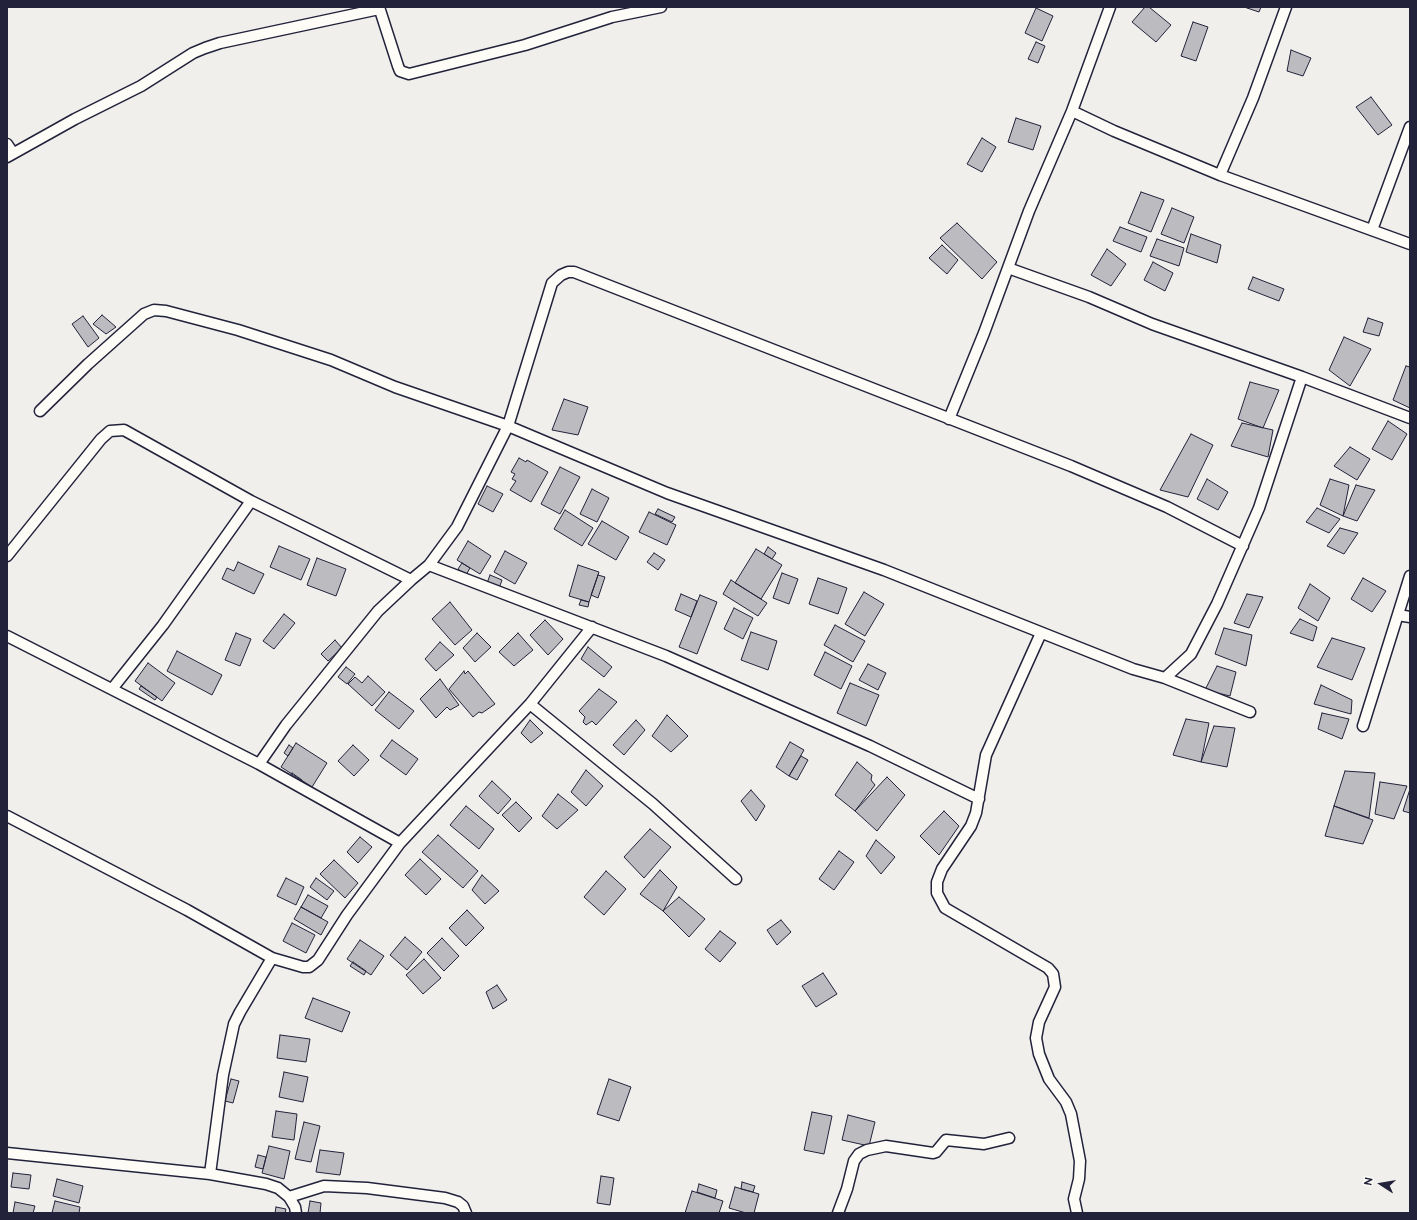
<!DOCTYPE html>
<html>
<head>
<meta charset="utf-8">
<style>
	body { margin:0 }
	#map { position:relative; width:1417px; height:1220px; overflow:hidden; background:#f0efec; font-family:"Balsamiq Sans",sans-serif }
	canvas { display:block }
	.frame { position:absolute; inset:0; border:8px solid #22223b; pointer-events:none }
	.north { position:absolute; left:1361px; top:1164px; width:40px; height:40px; -webkit-text-stroke:3px #fdfcf7; paint-order:stroke; rotate:282deg; font-size:11px; font-weight:700; line-height:16px; text-align:center; color:#22223b }
	.north::after { content:''; display:block; margin:auto; width:14px; height:18px; background:#22223b; clip-path:polygon(50% 0,100% 100%,50% 72%,0 100%) }
</style>
</head>
<body>
<div id="map">
<canvas width="1417" height="1220"></canvas>
<div class="frame"></div>
<div class="north">N</div>
</div>
<script>
const c = document.querySelector('canvas').getContext('2d');
c.lineJoin = 'round';
function fill(path, color) { c.fillStyle = color; c.fill(path, 'evenodd'); }
const shape = rows => new Path2D(rows.map(r => 'M' + r).join(''));
function strokePath(path, color, width, dash) { c.strokeStyle = color; c.lineWidth = width; c.lineCap = dash ? 'butt' : 'round'; c.setLineDash(dash || []); c.stroke(path); }
const building = shape([
	[1145,7,1149,7,1171,25,1156,42,1132,22,1145,7],
	[1244,7,1261,7,1259,12,1244,7],
	[1036,8,1053,16,1042,41,1025,33,1036,8],
	[1193,22,1208,27,1196,61,1181,56,1193,22],
	[1036,42,1045,46,1038,63,1028,59,1036,42],
	[1291,50,1311,58,1303,76,1287,71,1291,50],
	[1371,97,1392,125,1378,135,1356,107,1371,97],
	[1016,118,1041,126,1033,150,1008,142,1016,118],
	[982,138,996,147,982,172,967,164,982,138],
	[1141,192,1164,200,1151,232,1128,223,1141,192],
	[1172,208,1194,217,1184,243,1161,234,1172,208],
	[957,223,997,262,982,279,940,238,957,223],
	[1120,227,1147,237,1141,252,1113,241,1120,227],
	[1191,234,1221,245,1217,263,1186,252,1191,234],
	[1157,239,1184,248,1179,266,1150,256,1157,239],
	[942,245,958,260,947,274,929,258,942,245],
	[1107,249,1126,264,1111,286,1091,275,1107,249],
	[1153,262,1173,273,1165,291,1144,280,1153,262],
	[1253,277,1284,289,1279,301,1248,289,1253,277],
	[102,315,116,327,106,334,93,324,102,315],
	[83,316,99,338,88,347,72,324,83,316],
	[1368,318,1383,323,1379,336,1363,332,1368,318],
	[1344,337,1371,349,1350,386,1329,370,1344,337],
	[1406,366,1410,367,1410,408,1393,400,1406,366],
	[1250,382,1279,390,1263,428,1238,419,1250,382],
	[564,399,588,407,578,435,552,430,564,399],
	[1388,421,1407,434,1392,460,1372,449,1388,421],
	[1242,423,1273,430,1268,457,1231,446,1242,423],
	[1191,434,1213,445,1188,497,1160,490,1191,434],
	[1350,447,1370,459,1357,480,1334,466,1350,447],
	[519,458,526,462,527,460,548,472,531,502,510,490,516,481,512,479,515,474,511,472,519,458],
	[560,467,580,477,560,514,541,504,560,467],
	[1207,479,1228,492,1218,510,1197,499,1207,479],
	[1330,479,1349,485,1343,516,1320,505,1330,479],
	[1356,485,1375,490,1357,521,1343,516,1356,485],
	[487,486,503,494,493,512,478,504,487,486],
	[592,489,609,498,597,522,580,514,592,489],
	[1317,508,1340,519,1329,533,1306,522,1317,508],
	[658,509,675,517,672,522,655,514,658,509],
	[565,510,593,528,582,546,554,529,565,510],
	[649,512,676,525,667,545,639,532,649,512],
	[602,521,629,537,616,560,588,544,602,521],
	[1340,528,1358,533,1344,554,1327,546,1340,528],
	[468,541,491,556,480,574,457,560,468,541],
	[279,546,310,559,301,580,270,567,279,546],
	[768,547,776,553,772,559,764,554,768,547],
	[756,549,782,565,761,599,735,583,756,549],
	[505,551,527,563,515,584,494,572,505,551],
	[654,553,665,560,658,570,647,562,654,553],
	[317,558,346,569,336,596,307,585,317,558],
	[238,562,264,574,254,594,222,579,227,568,234,571,238,562],
	[462,563,470,568,466,575,458,569,462,563],
	[578,565,599,572,589,602,569,596,578,565],
	[782,573,798,579,789,604,773,598,782,573],
	[490,575,502,580,498,591,486,586,490,575],
	[598,575,605,577,598,598,591,595,598,575],
	[818,578,847,588,838,614,809,604,818,578],
	[1363,578,1386,591,1372,612,1351,599,1363,578],
	[731,580,767,603,758,616,723,594,731,580],
	[1310,584,1330,598,1318,621,1298,608,1310,584],
	[864,592,884,604,865,636,845,624,864,592],
	[681,594,697,601,691,617,675,610,681,594],
	[1247,594,1263,597,1249,628,1234,623,1247,594],
	[700,595,717,602,697,654,679,647,700,595],
	[581,600,589,602,588,607,579,605,581,600],
	[450,602,472,630,455,645,432,619,450,602],
	[734,608,753,618,743,639,724,629,734,608],
	[284,614,295,623,274,649,263,641,284,614],
	[1300,619,1317,627,1313,641,1290,633,1300,619],
	[545,620,563,639,548,655,530,635,545,620],
	[835,625,865,641,853,662,824,645,835,625],
	[1224,628,1252,635,1246,666,1215,654,1224,628],
	[751,632,777,641,768,670,741,660,751,632],
	[236,633,251,639,240,666,225,660,236,633],
	[477,633,491,647,475,662,463,648,477,633],
	[518,633,533,650,514,666,499,652,518,633],
	[1332,638,1365,648,1352,680,1317,667,1332,638],
	[335,640,342,648,328,661,321,654,335,640],
	[440,642,454,655,436,671,425,659,440,642],
	[588,647,612,667,604,677,581,659,588,647],
	[177,651,222,675,212,695,167,671,177,651],
	[825,652,852,666,841,689,814,675,825,652],
	[148,663,175,683,162,701,135,681,148,663],
	[868,664,886,673,878,690,859,680,868,664],
	[1217,666,1236,672,1230,696,1205,690,1217,666],
	[346,667,355,674,347,684,338,677,346,667],
	[464,671,465,674,468,671,495,704,482,713,479,712,473,717,449,689,464,671],
	[368,676,385,692,372,706,348,684,355,677,362,683,368,676],
	[440,679,459,705,450,710,447,707,436,718,420,699,440,679],
	[850,683,879,695,866,726,837,713,850,683],
	[1321,685,1352,700,1351,714,1314,704,1321,685],
	[141,686,157,697,155,700,139,689,141,686],
	[599,689,617,702,596,725,592,721,586,725,583,722,585,717,579,711,599,689],
	[389,692,414,711,399,729,375,710,389,692],
	[1322,713,1349,719,1342,739,1318,729,1322,713],
	[667,715,688,736,671,752,652,736,667,715],
	[1186,719,1209,723,1201,762,1173,755,1186,719],
	[530,720,543,733,531,743,521,733,530,720],
	[636,720,645,730,624,755,613,745,636,720],
	[1214,726,1235,728,1227,767,1201,762,1214,726],
	[392,740,418,759,406,775,380,756,392,740],
	[790,742,804,750,789,776,776,767,790,742],
	[296,743,327,763,312,787,281,767,296,743],
	[289,745,293,748,288,756,284,753,289,745],
	[353,745,369,760,354,776,338,761,353,745],
	[801,756,808,760,797,780,789,776,801,756],
	[857,762,872,775,871,780,875,785,855,811,835,795,857,762],
	[586,770,603,786,586,806,571,792,586,770],
	[1345,771,1375,773,1369,818,1334,806,1345,771],
	[292,773,302,780,299,784,289,777,292,773],
	[887,777,905,795,877,831,855,811,887,777],
	[492,781,511,799,498,814,479,796,492,781],
	[1380,782,1407,786,1394,819,1375,814,1380,782],
	[1410,789,1410,813,1403,811,1410,789],
	[751,790,765,806,756,821,741,801,751,790],
	[558,794,578,810,557,829,542,816,558,794],
	[516,802,532,818,519,832,502,815,516,802],
	[466,806,494,829,479,849,450,825,466,806],
	[1334,806,1373,820,1363,844,1325,836,1334,806],
	[944,811,959,826,939,855,920,836,944,811],
	[650,829,671,847,644,878,624,857,650,829],
	[438,835,478,871,463,888,422,852,438,835],
	[360,837,372,847,358,863,347,852,360,837],
	[876,840,895,857,881,874,866,856,876,840],
	[839,851,854,862,834,890,819,879,839,851],
	[420,859,441,879,426,895,405,875,420,859],
	[334,860,358,883,345,898,320,874,334,860],
	[660,870,677,887,663,911,640,894,660,870],
	[606,871,626,889,604,915,584,897,606,871],
	[482,875,499,891,485,904,472,890,482,875],
	[286,878,304,887,296,905,277,896,286,878],
	[316,878,334,891,327,900,310,887,316,878],
	[308,895,328,906,321,918,301,907,308,895],
	[679,897,705,919,689,937,663,911,679,897],
	[301,907,328,922,321,935,294,919,301,907],
	[467,910,484,928,466,946,449,928,467,910],
	[781,920,791,932,777,945,767,930,781,920],
	[292,923,315,935,306,953,283,941,292,923],
	[720,931,736,943,720,962,705,949,720,931],
	[405,937,422,952,407,970,390,955,405,937],
	[442,938,459,956,444,971,427,953,442,938],
	[360,940,384,956,371,975,347,959,360,940],
	[424,959,441,978,423,994,406,975,424,959],
	[353,962,366,971,364,975,350,966,353,962],
	[823,973,837,994,816,1007,802,986,823,973],
	[497,985,507,1000,493,1009,486,992,497,985],
	[313,998,350,1012,342,1032,305,1018,313,998],
	[280,1035,310,1039,306,1062,277,1058,280,1035],
	[284,1072,308,1077,303,1102,279,1097,284,1072],
	[231,1079,239,1081,233,1103,225,1101,231,1079],
	[609,1079,631,1087,619,1121,597,1114,609,1079],
	[276,1111,297,1114,294,1140,272,1137,276,1111],
	[812,1112,832,1116,824,1154,804,1150,812,1112],
	[848,1115,875,1122,869,1146,842,1140,848,1115],
	[304,1122,320,1126,311,1162,295,1159,304,1122],
	[269,1146,290,1151,284,1179,262,1173,269,1146],
	[320,1150,344,1153,340,1175,316,1172,320,1150],
	[258,1155,266,1157,263,1169,255,1167,258,1155],
	[13,1173,31,1175,29,1189,11,1187,13,1173],
	[601,1176,614,1178,610,1205,597,1203,601,1176],
	[57,1179,83,1186,79,1203,53,1196,57,1179],
	[742,1182,755,1186,753,1192,741,1189,742,1182],
	[699,1184,717,1190,715,1198,697,1192,699,1184],
	[735,1187,759,1194,754,1213,746,1213,729,1208,735,1187],
	[692,1191,723,1201,719,1213,685,1213,692,1191],
	[55,1201,80,1207,79,1213,52,1213,55,1201],
	[310,1201,321,1203,320,1213,308,1213,310,1201],
	[15,1202,35,1206,33,1213,13,1213,15,1202],
	[276,1207,286,1209,285,1213,275,1213,276,1207]
]);
const minor = shape([
	[379,7,398,66,400,71,409,74,525,45,612,17,661,7],
	[1072,111,1114,131,1220,175,1410,244],
	[7,144,13,153],
	[7,157,75,119,141,86,193,53,205,48,220,43,379,9],
	[1220,175,1253,98,1286,7],
	[1372,230,1410,127],
	[1008,268,1089,297,1152,324,1302,377,1410,418],
	[40,411,88,364,144,314,154,310,166,311,238,330,331,360,395,387,508,426,667,493,884,570,1133,669,1165,678,1250,712],
	[949,419,984,333,1029,211,1072,111,1110,7],
	[7,556,101,439,110,431,124,430,251,501,411,580],
	[429,565,666,656,870,746,979,799],
	[1398,615,1410,617],
	[1041,633,986,755,976,813,971,826,942,869,937,882,937,893,945,908,1048,968,1053,974,1055,987,1039,1022,1036,1038,1039,1054,1049,1079,1066,1102,1071,1114,1080,1161,1079,1179,1074,1199,1077,1213],
	[7,636,259,764,400,843],
	[1165,678,1191,654,1217,604,1259,508,1302,377],
	[112,689,163,625,251,501],
	[530,704,653,804,736,879],
	[1363,726,1410,576],
	[259,764,286,725,378,611,411,580,429,565,457,527,508,426,552,283,561,275,568,272,574,272,1071,466,1167,507,1243,546],
	[7,816,187,910,272,958,303,967,309,967,318,960,347,915,400,843,530,704,592,627],
	[7,1153,210,1174,266,1184,278,1188,289,1197,295,1207,296,1213],
	[210,1174,223,1075,234,1024,240,1012,272,958],
	[289,1197,324,1186,367,1188,445,1198,458,1202,463,1206,466,1213],
	[838,1213,847,1189,854,1161,859,1154,867,1150,886,1146,933,1153,936,1152,946,1140,984,1144,1009,1138]
]);
fill(building, '#bcbcc0');
strokePath(building, '#22223b', 1);
strokePath(minor, '#22223b', 13);
strokePath(minor, '#fdfcf7', 10);
</script>
</body>
</html>
